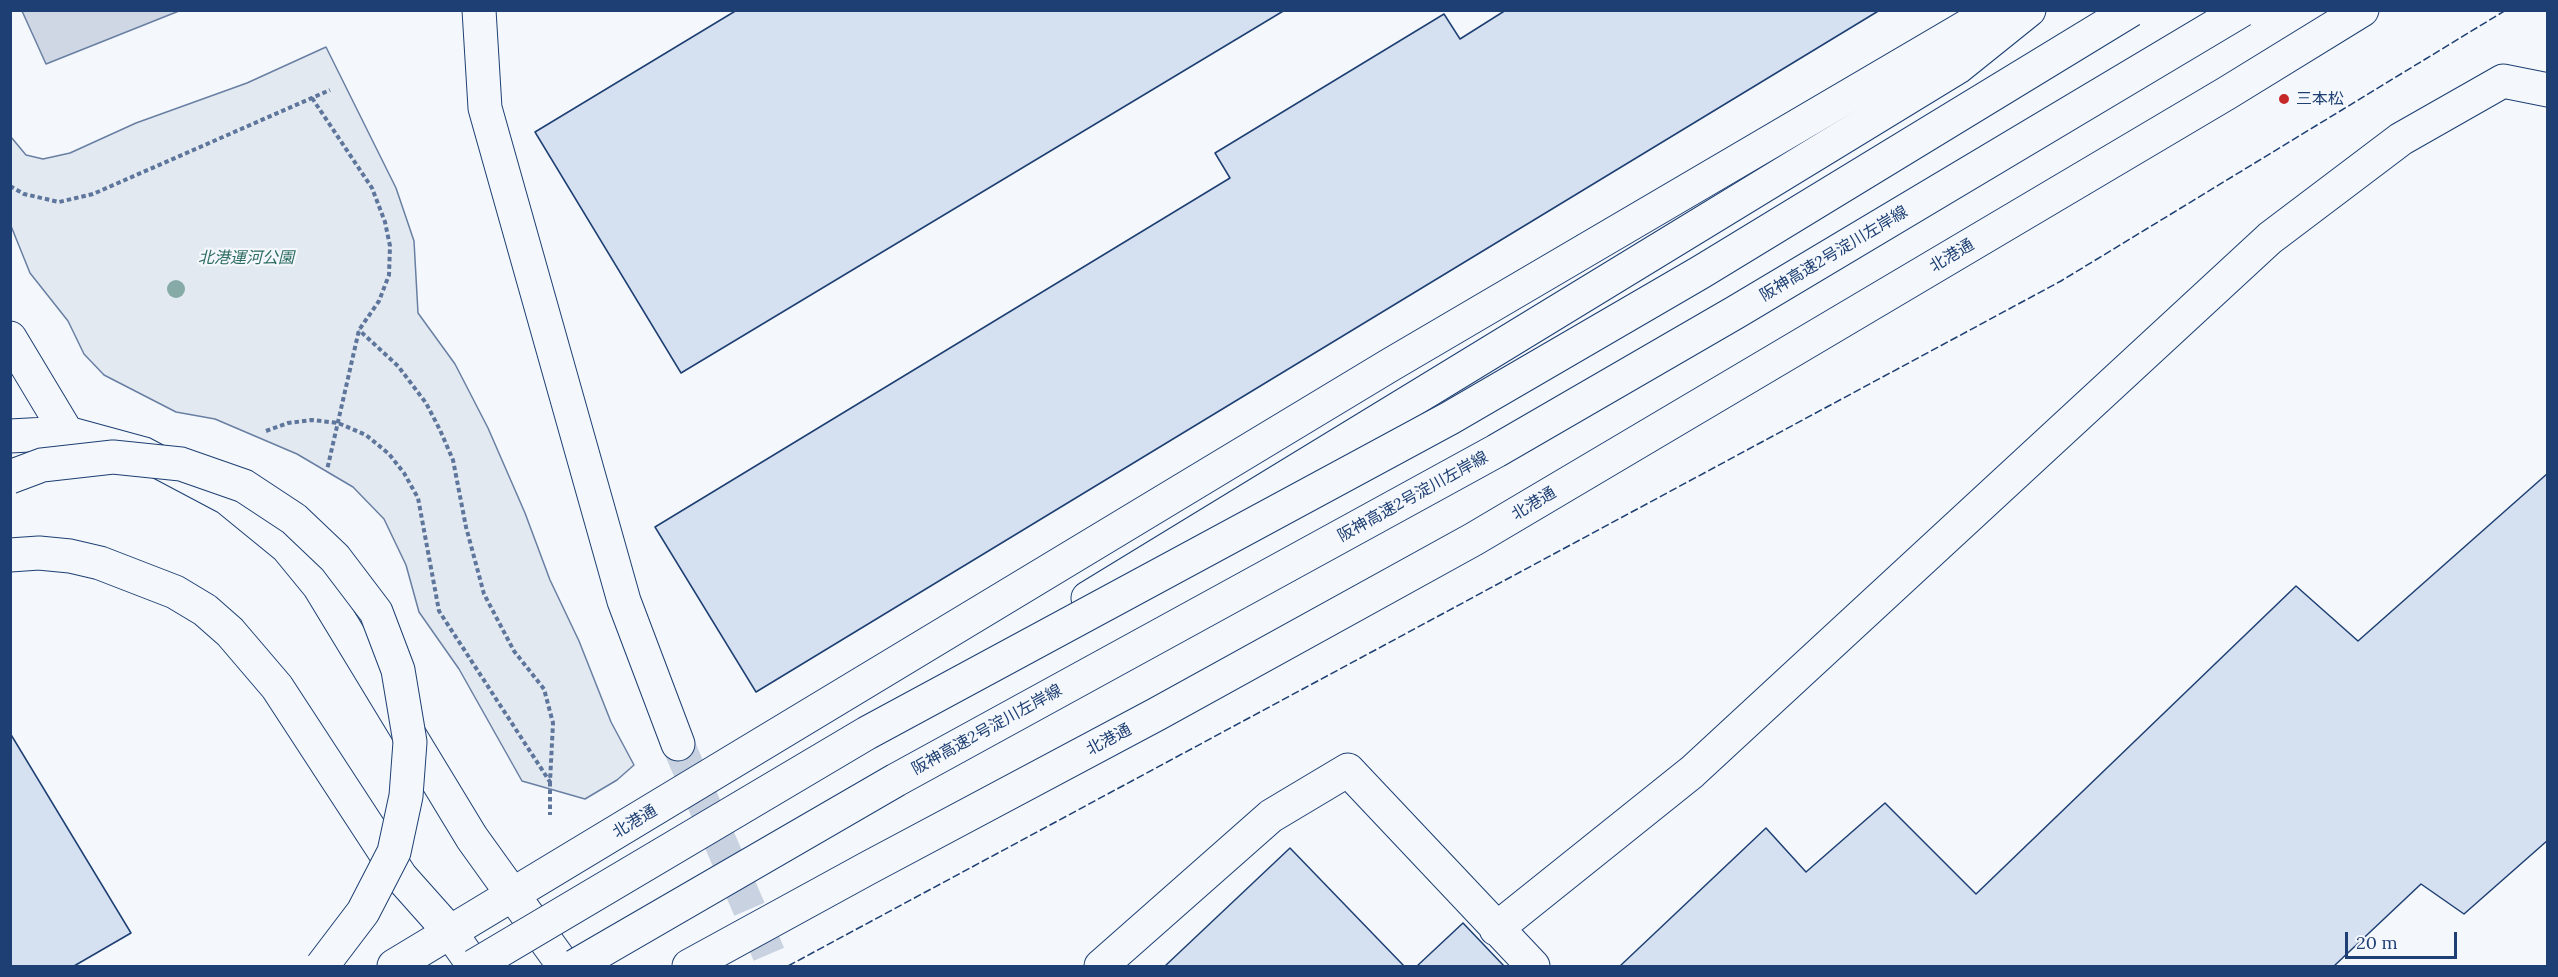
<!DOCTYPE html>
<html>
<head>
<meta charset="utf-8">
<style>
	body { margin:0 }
	#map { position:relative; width:2558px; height:977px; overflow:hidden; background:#f4f7fb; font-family:Lora,serif }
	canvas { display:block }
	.frame { position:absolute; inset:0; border:12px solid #1d3f73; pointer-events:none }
	.scale { position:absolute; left:2345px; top:932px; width:112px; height:27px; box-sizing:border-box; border:3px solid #1d3f73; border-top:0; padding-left:8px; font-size:18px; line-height:21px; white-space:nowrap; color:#1d3f73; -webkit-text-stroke:4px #f4f7fb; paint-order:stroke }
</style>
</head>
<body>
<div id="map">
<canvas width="2558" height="977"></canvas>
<div class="frame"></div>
<div class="scale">20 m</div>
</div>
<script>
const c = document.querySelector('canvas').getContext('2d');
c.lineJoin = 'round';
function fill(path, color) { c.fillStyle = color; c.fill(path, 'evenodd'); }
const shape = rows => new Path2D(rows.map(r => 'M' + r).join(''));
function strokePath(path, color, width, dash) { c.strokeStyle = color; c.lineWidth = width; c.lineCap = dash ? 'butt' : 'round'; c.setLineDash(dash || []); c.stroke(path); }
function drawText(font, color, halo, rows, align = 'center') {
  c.font = font + ' Lora,"Noto Sans JP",serif'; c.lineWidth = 4.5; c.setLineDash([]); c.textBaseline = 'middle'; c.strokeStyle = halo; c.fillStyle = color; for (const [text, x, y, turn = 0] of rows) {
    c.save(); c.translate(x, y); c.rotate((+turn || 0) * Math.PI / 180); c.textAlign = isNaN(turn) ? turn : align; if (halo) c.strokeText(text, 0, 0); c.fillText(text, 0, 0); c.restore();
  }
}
const green = shape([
	[326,47,396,188,414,241,418,313,455,364,488,428,525,513,550,580,579,641,611,722,634,765,617,780,585,799,522,781,459,669,419,612,406,565,384,519,353,487,297,454,215,419,176,412,104,375,84,354,68,321,30,273,11,226,11,137,26,155,43,159,70,153,136,123,247,83,326,47]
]);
const water = shape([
	[22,11,179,11,46,64,22,11]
]);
const building = shape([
	[737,10,1285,10,681,373,535,132,737,10],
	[1506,10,1880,10,756,692,655,527,1230,178,1215,153,1444,14,1460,39,1506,10],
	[2548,473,2548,840,2464,914,2421,884,2334,966,1620,966,1766,828,1806,872,1885,803,1976,894,2296,586,2358,641,2548,473],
	[10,733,131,933,74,966,10,966,10,733],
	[1290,848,1404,966,1165,966,1290,848],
	[1463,923,1504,966,1417,966,1463,923]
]);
const minorTunnel = shape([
	[678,744,774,966]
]);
const path = shape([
	[312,98,372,188,385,222,390,246,389,275,379,301,359,330,327,470],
	[10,186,24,194,59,202,93,194,330,90],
	[266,431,288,423,312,420,338,423,366,435,389,454,404,473,418,498,439,611,550,782,553,723,544,689,514,651,484,594,466,527,453,460,440,430,426,403,398,366,359,330],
	[550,782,550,815]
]);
const minor = shape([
	[479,10,485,108,624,601,678,744],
	[10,338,67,433],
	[10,436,67,433,144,454,227,498,287,547,319,586,472,838,564,966],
	[10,555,39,553,70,556,100,563,175,592,205,610,230,632,277,687,401,877,450,932,474,966],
	[1496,929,1692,772,2270,238,2401,139,2503,81,2548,90],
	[1101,966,1271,816,1348,770,1533,966]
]);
const major = shape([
	[394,966,1390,365,1995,10],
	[689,966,868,868,1157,714,1474,539,2227,93,2362,10]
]);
const highway = shape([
	[1088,598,1958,67,2029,10]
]);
const highwayBridge = shape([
	[10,477,42,465,113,457,181,464,244,486,294,519,335,558,376,612,398,670,410,742,406,796,394,852,363,912,322,966],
	[474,966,867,733,1450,418,1701,272,2131,10],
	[575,966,896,780,1496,451,1736,312,2242,10]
]);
const fence = shape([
	[788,966,2061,281,2506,10]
]);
const trees = [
	[176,289]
];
const markers = [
	[2284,99,6,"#c62828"]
];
const poiNames = [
	["三本松",2296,99]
];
const streetNames = [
	["阪神高速2号淀川左岸線",1834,254,-31],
	["北港通",1952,256,-31],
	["阪神高速2号淀川左岸線",1413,497,-29],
	["北港通",1534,504,-31],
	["阪神高速2号淀川左岸線",987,730,-29],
	["北港通",1109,740,-28],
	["北港通",635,822,-31]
];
const parkNames = [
	["北港運河公園",246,258]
];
fill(green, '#e3e9f0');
strokePath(green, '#687fa3', 1.5);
fill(water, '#cfd7e4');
strokePath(water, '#687fa3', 1.5);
fill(building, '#d5e0f0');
strokePath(building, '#1d3f73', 1.5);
strokePath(minorTunnel, '#c9d2e0', 33, [33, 16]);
strokePath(minor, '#1d3f73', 35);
strokePath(major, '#1d3f73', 35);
strokePath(highway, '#1d3f73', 35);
strokePath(path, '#5e769c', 4, [4.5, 3]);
strokePath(minor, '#f4f7fb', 33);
strokePath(major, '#f4f7fb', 33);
strokePath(highway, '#f4f7fb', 33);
strokePath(highwayBridge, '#1d3f73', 35, []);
strokePath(highwayBridge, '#f4f7fb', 33);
strokePath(fence, '#1d3f73', 1.5, [8, 3]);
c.fillStyle = '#86aba6';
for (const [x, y] of trees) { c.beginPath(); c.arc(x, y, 9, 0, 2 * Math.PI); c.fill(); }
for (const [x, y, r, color] of markers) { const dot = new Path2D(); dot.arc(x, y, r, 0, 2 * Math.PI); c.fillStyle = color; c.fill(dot); strokePath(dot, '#f4f7fb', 2); }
drawText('16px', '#1d3f73', '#f4f7fb', poiNames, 'left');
drawText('16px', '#1d3f73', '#f4f7fb', streetNames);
drawText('italic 16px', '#2c6c60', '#f4f7fb', parkNames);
</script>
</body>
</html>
